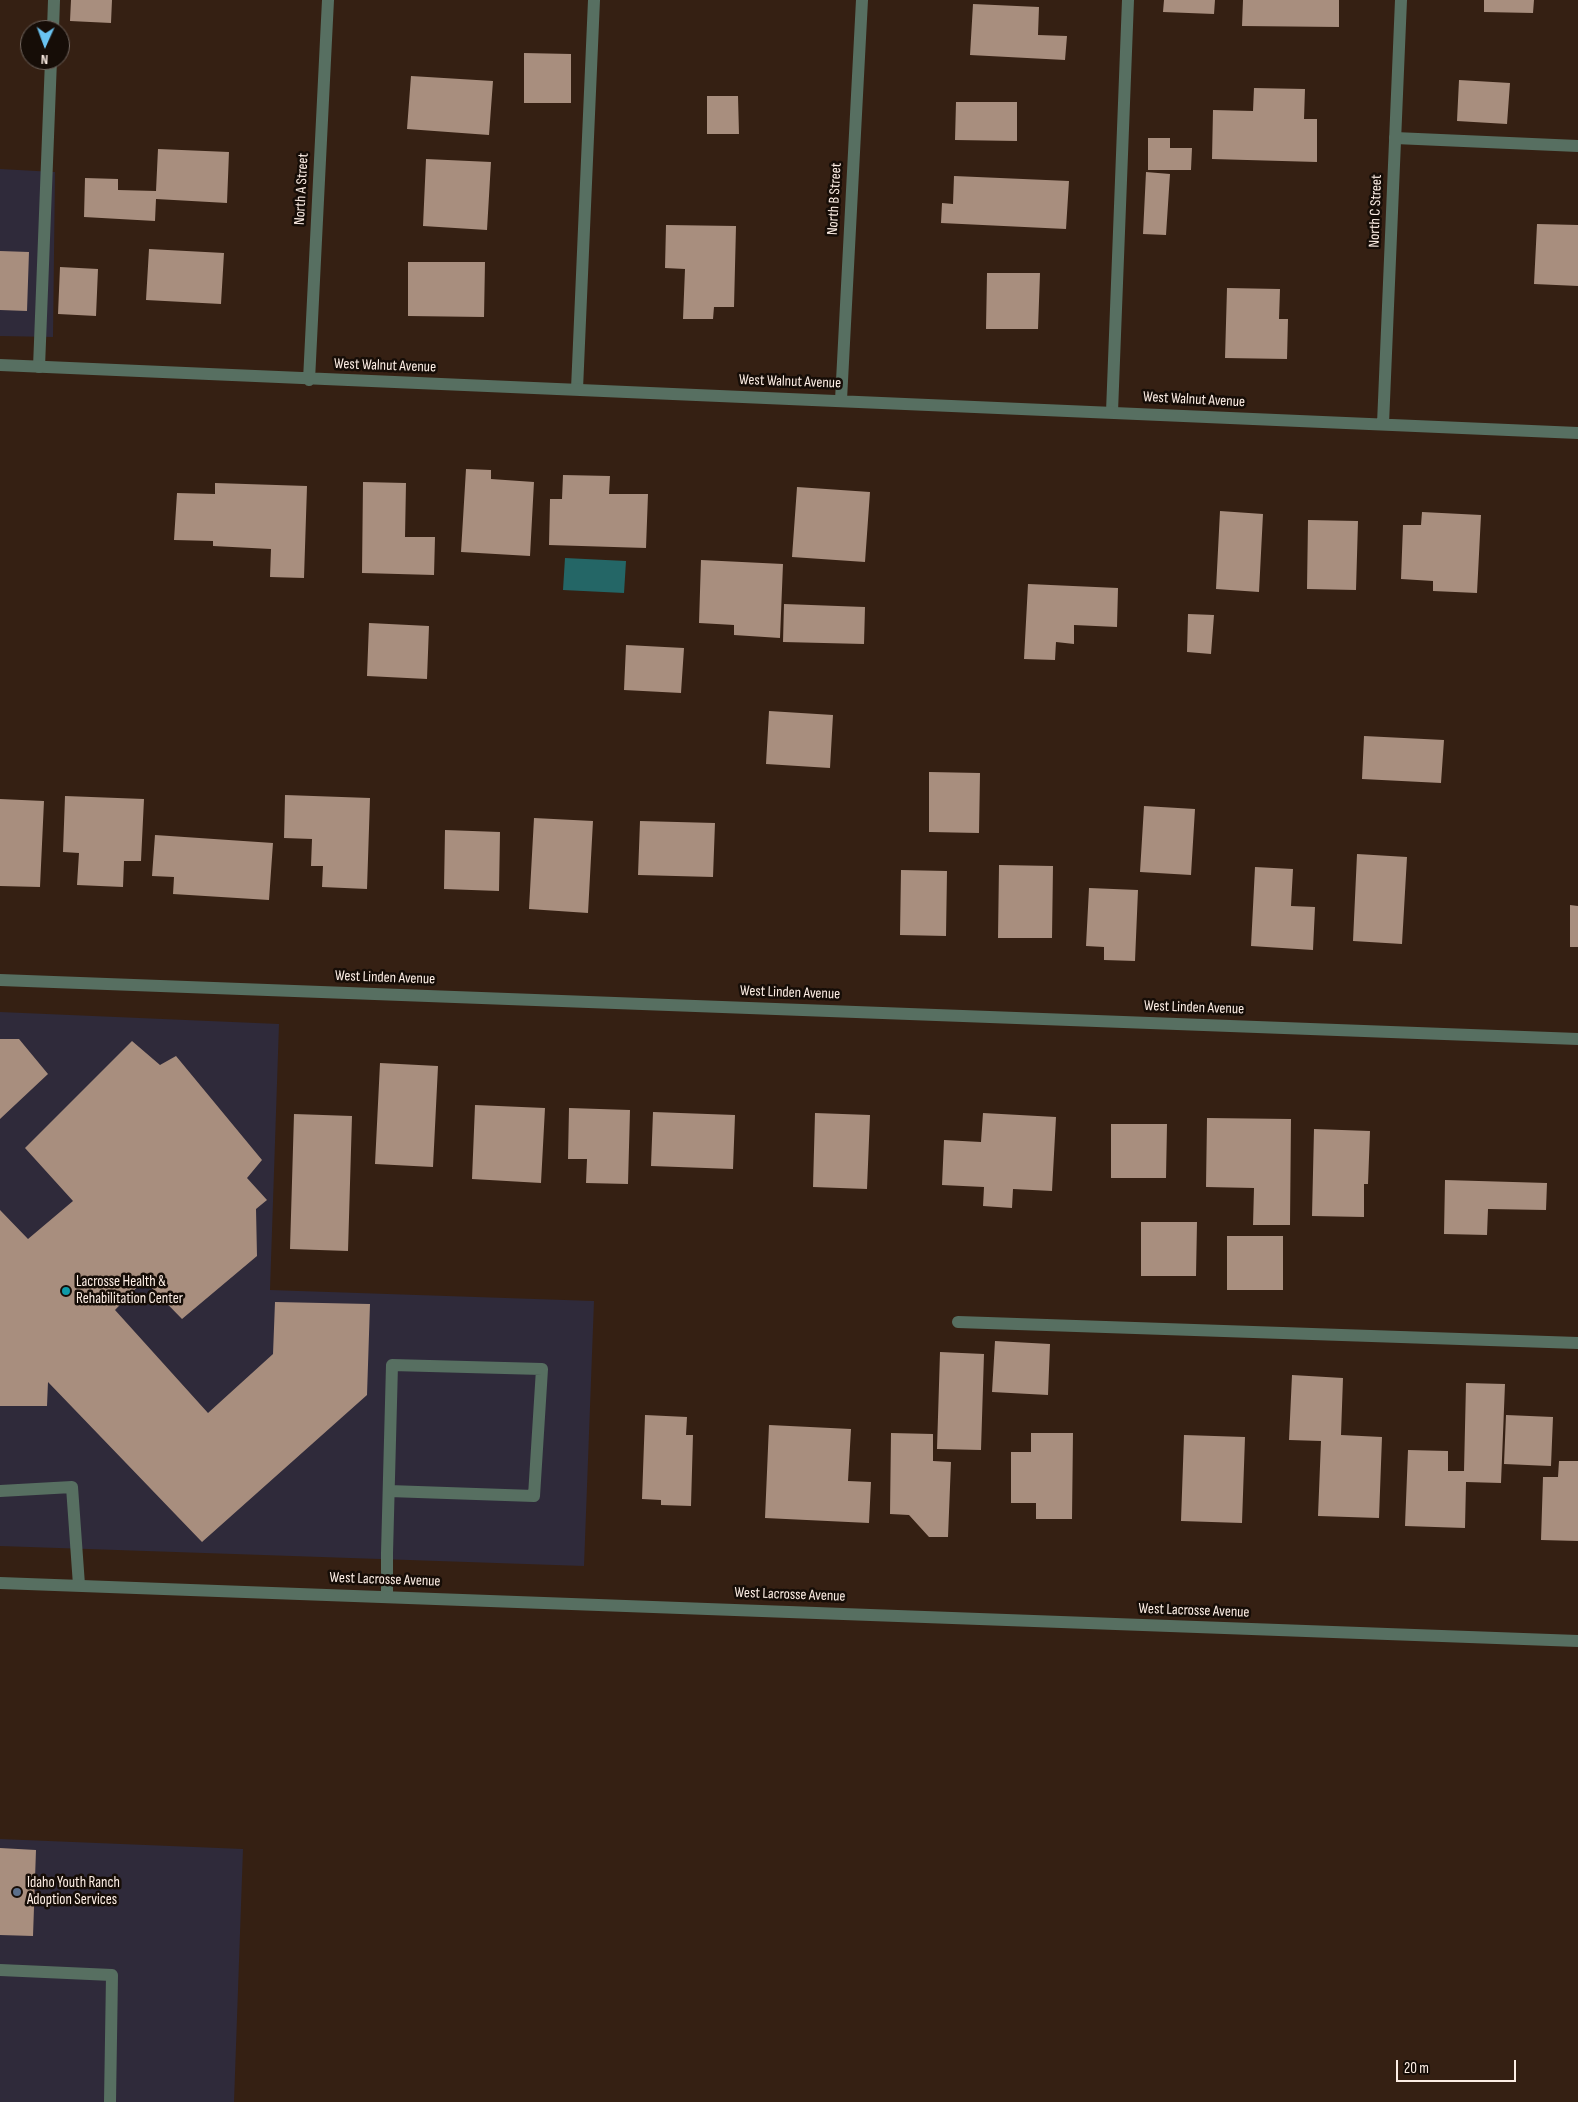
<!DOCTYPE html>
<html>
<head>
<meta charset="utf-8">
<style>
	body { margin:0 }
	#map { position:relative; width:1578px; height:2102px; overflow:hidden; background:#352013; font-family:"Sofia Sans Condensed",sans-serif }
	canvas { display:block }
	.north { position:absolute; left:20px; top:20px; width:50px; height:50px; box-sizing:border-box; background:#160d07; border:1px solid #726760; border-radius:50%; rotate:182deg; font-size:14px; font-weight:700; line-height:20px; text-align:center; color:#fdeee5 }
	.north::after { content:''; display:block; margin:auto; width:18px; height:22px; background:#6ac3f1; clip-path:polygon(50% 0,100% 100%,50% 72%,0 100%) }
	.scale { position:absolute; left:1396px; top:2060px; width:120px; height:22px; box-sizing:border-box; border:2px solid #fdeee5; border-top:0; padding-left:6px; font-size:15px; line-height:18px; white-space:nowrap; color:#fdeee5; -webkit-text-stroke:4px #160d07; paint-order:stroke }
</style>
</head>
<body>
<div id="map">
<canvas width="1578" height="2102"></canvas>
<div class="north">N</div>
<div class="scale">20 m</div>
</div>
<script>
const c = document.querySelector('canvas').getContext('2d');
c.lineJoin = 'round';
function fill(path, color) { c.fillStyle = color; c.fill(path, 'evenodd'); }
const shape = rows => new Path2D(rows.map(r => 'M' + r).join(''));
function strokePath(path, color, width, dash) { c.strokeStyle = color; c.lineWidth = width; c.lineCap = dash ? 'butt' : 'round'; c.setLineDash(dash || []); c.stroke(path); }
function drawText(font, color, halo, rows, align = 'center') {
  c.font = font + ' "Sofia Sans Condensed",sans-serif'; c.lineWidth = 5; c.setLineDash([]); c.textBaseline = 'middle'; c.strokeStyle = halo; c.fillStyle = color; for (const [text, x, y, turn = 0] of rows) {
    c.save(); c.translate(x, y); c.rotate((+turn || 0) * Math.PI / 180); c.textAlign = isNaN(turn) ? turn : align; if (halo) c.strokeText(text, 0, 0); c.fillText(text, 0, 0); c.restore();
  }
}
const commercial = shape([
	[0,169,55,172,53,337,0,336],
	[0,1012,279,1024,270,1290,594,1301,584,1566,0,1546],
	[0,1839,243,1849,234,2102,0,2102]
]);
const water = shape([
	[565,558,626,561,624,593,563,590]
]);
const building = shape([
	[71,0,112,0,111,23,70,21],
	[1164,0,1215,0,1214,14,1163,12],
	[1243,0,1339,0,1339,27,1242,26],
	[1484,0,1534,0,1533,13,1484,12],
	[973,4,1039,7,1038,35,1067,36,1065,60,970,55],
	[524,53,571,54,571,103,524,103],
	[411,76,493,81,489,135,407,129],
	[1459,80,1510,83,1507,124,1457,121],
	[1254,88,1305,89,1304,119,1317,119,1317,162,1212,159,1213,110,1253,111],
	[707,96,738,96,739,134,707,134],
	[956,102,1017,102,1017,141,955,140],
	[1148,138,1170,138,1170,148,1192,148,1191,170,1148,170],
	[158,149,229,152,227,203,156,199,155,221,84,217,85,178,118,179,118,190,156,191],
	[426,159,491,162,487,230,423,226],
	[1146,172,1170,174,1166,235,1143,234],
	[954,176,1069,181,1066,229,941,223,942,203,953,204],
	[1537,224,1578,225,1578,286,1534,284],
	[666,225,736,226,734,307,714,307,713,319,683,319,685,269,665,268],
	[149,249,224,253,221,304,146,300],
	[0,251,29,252,27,311,0,310],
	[408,262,485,262,484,317,408,316],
	[60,267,98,269,96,316,58,314],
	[987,273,1040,273,1038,329,986,329],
	[1227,288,1280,289,1279,319,1288,319,1287,359,1225,358],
	[466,469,491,470,491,479,534,482,530,556,461,552],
	[563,475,610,476,609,494,648,494,646,548,549,545,550,499,562,499],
	[363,482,406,483,405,537,435,537,434,575,362,573],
	[215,483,307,486,304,578,270,577,271,549,213,546,213,541,174,540,177,493,215,494],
	[797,487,870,492,865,562,792,557],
	[1220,511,1263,514,1259,592,1216,589],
	[1422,512,1481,515,1477,593,1433,591,1433,581,1401,579,1403,525,1421,525],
	[1308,520,1358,521,1356,590,1307,589],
	[701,560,783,564,780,638,734,635,734,625,699,623],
	[1028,584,1118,588,1117,627,1074,625,1074,644,1056,642,1055,660,1024,659],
	[784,604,865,607,864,644,783,642],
	[1188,614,1214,615,1211,654,1187,652],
	[369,623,429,626,427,679,367,676],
	[626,645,684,648,681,693,624,690],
	[769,711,833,715,830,768,766,764],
	[1364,736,1444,740,1441,783,1362,779],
	[929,772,980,773,979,833,929,832],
	[285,795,370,798,367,889,322,887,323,866,311,866,312,839,284,838],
	[65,796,144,799,141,861,124,861,123,887,77,885,79,853,63,852],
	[0,799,44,801,40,887,0,886],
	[1144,806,1195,809,1191,875,1140,872],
	[534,818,593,821,588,913,529,909],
	[640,821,715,823,713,877,638,875],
	[445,830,500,832,499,891,444,889],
	[155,835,273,843,269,900,173,894,174,877,152,876],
	[1357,854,1407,857,1402,944,1353,941],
	[999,865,1053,866,1052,938,998,938],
	[1255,867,1293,869,1291,906,1315,907,1313,950,1251,946],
	[901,870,947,871,946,936,900,935],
	[1089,888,1138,890,1135,961,1104,960,1104,947,1086,946],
	[1570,905,1578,906,1578,947,1570,947],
	[0,1039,19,1039,48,1074,0,1119],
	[132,1041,160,1065,176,1056,262,1160,247,1178,267,1200,256,1209,257,1256,182,1319,144,1280,115,1310,208,1413,273,1354,275,1302,370,1304,367,1395,202,1542,48,1382,47,1406,0,1406,0,1210,28,1239,73,1201,25,1148],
	[380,1063,438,1066,433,1167,375,1164],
	[475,1105,545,1108,541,1183,472,1179],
	[569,1108,630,1110,628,1184,586,1183,587,1159,568,1159],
	[653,1112,735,1115,733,1169,651,1166],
	[815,1113,870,1115,867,1189,813,1187],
	[983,1113,1056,1117,1052,1191,1013,1189,1012,1208,983,1206,984,1187,942,1185,944,1140,981,1142],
	[294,1114,352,1116,348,1251,290,1249],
	[1207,1118,1291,1119,1290,1225,1253,1225,1254,1188,1206,1187],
	[1111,1124,1167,1124,1166,1178,1111,1178],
	[1314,1129,1370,1131,1368,1184,1364,1184,1364,1217,1312,1216],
	[1445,1180,1547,1183,1546,1210,1488,1209,1487,1235,1444,1234],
	[1141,1222,1197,1222,1196,1276,1141,1276],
	[1227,1236,1283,1236,1283,1290,1227,1290],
	[995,1341,1050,1344,1048,1395,992,1392],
	[940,1352,984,1354,981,1450,937,1449],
	[1292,1375,1343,1378,1341,1435,1382,1437,1379,1518,1318,1516,1321,1441,1289,1440],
	[1466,1383,1505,1384,1501,1483,1466,1482,1465,1528,1405,1526,1408,1450,1448,1451,1448,1471,1464,1471],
	[645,1415,687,1417,686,1435,693,1435,691,1506,661,1505,661,1500,642,1499],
	[1506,1415,1553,1417,1551,1466,1504,1464],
	[769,1425,851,1429,848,1481,871,1482,869,1523,765,1518],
	[891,1433,933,1434,933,1461,951,1462,948,1537,929,1537,909,1515,890,1514],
	[1031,1433,1073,1433,1072,1519,1036,1519,1036,1503,1011,1503,1011,1452,1031,1452],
	[1184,1435,1245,1437,1242,1523,1181,1521],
	[1559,1461,1578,1461,1578,1541,1541,1540,1543,1477,1558,1477],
	[0,1848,36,1850,33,1936,0,1935]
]);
const service = shape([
	[53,30,54,0],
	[1395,138,1578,146],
	[39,367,51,60],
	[577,389,594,0],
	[1112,412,1128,0],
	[958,1322,1578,1343],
	[0,1491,72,1487,79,1585],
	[387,1597,387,1553,392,1365,542,1369,534,1496,389,1491],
	[0,1970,112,1975,110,2102]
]);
const minor = shape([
	[0,365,1578,433],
	[309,380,328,0],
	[841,400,862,0],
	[1383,424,1401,0],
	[0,980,1578,1039],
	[0,1583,1578,1641]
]);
const markers = [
	[66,1291,5,"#0f9aa8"],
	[17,1892,5,"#5c6f8a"]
];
const streetNames = [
	["North A Street",302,189,-87],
	["North B Street",835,199,-87],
	["North C Street",1376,211,-88],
	["West Walnut Avenue",385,366,2],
	["West Walnut Avenue",790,382,2],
	["West Walnut Avenue",1194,400,3],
	["West Linden Avenue",385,978,2],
	["West Linden Avenue",790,993,2],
	["West Linden Avenue",1194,1008,2],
	["West Lacrosse Avenue",385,1580,2],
	["West Lacrosse Avenue",790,1595,2],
	["West Lacrosse Avenue",1194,1611,2]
];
const poiNames = [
	["Lacrosse Health &",76,1282],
	["Rehabilitation Center",76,1299],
	["Idaho Youth Ranch",27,1883],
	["Adoption Services",27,1900]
];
fill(commercial, '#2f2a3a');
fill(water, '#246666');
fill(building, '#a88e7e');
strokePath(service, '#576f61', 12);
strokePath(minor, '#576f61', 12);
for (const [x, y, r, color] of markers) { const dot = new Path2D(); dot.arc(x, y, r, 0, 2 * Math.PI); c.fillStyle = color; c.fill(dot); strokePath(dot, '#160d07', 2); }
drawText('15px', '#fdeee5', '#160d07', streetNames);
drawText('15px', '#fdeee5', '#160d07', poiNames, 'left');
</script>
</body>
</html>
